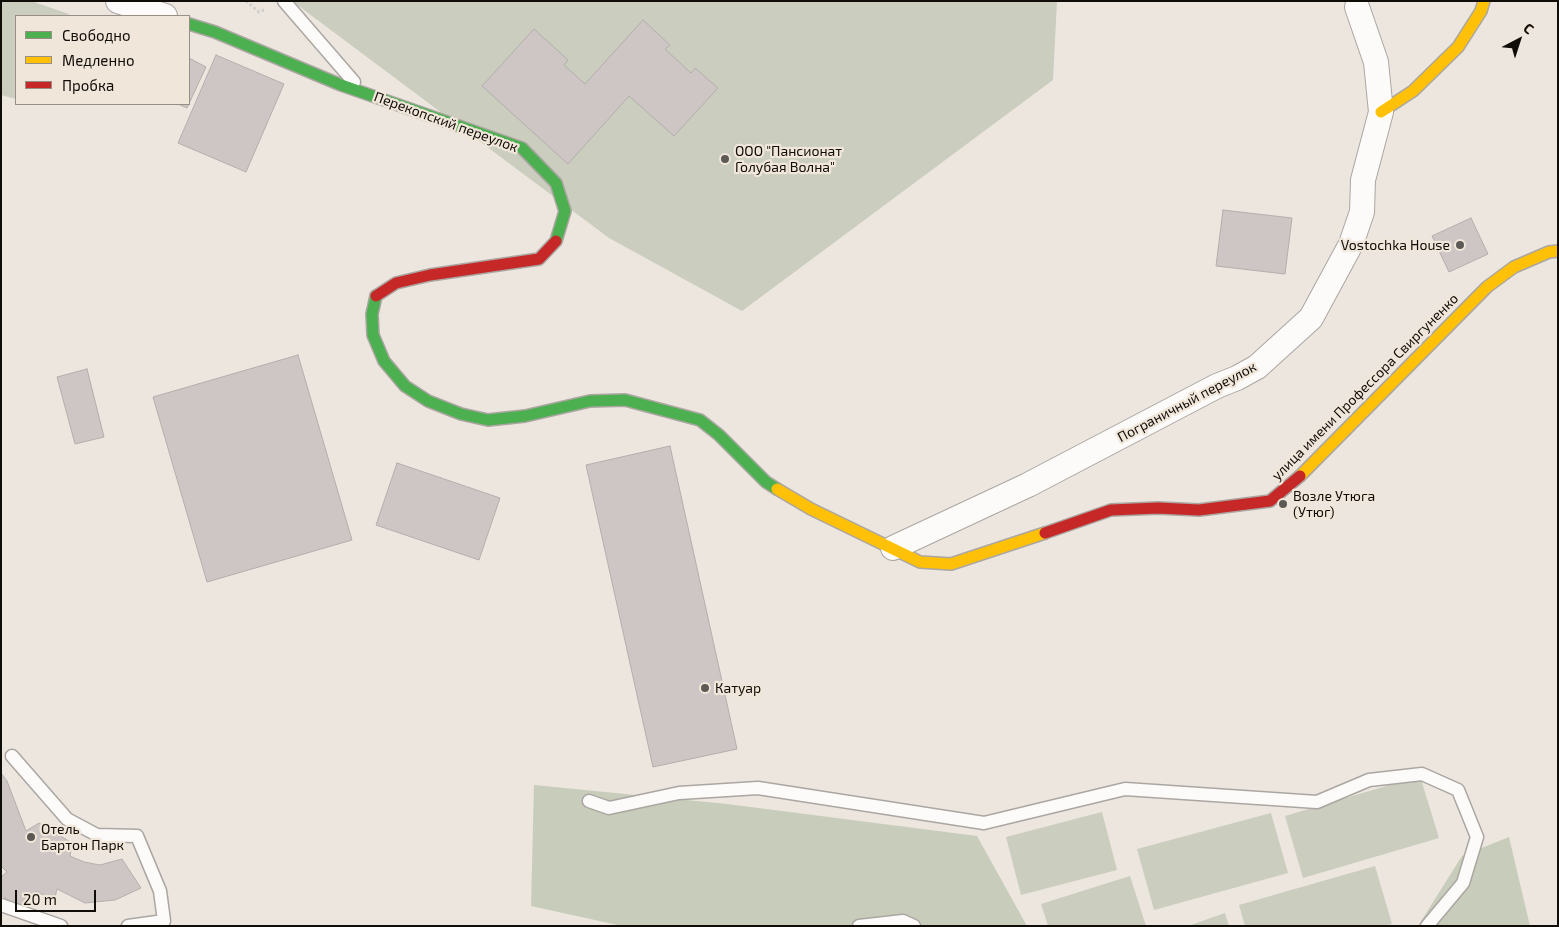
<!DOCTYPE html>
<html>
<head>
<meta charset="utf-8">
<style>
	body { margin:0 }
	#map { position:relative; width:1559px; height:927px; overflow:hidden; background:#ece6df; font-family:"Exo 2",sans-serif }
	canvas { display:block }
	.frame { position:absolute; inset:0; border:2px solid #100d09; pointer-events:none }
	.legend { position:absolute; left:15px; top:15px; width:175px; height:90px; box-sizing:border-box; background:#f1e6da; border:1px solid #978f86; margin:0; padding:6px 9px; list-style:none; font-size:15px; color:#100d09 }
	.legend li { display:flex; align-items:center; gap:10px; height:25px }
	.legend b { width:25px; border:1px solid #978f86 }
	.north { position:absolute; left:1494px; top:15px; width:50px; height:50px; -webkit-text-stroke:4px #f1e6da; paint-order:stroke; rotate:40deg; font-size:14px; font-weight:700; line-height:20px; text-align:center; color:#100d09 }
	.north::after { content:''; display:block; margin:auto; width:18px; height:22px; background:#100d09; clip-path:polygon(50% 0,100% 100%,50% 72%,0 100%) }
	.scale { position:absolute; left:15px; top:890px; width:81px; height:22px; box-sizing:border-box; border:2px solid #100d09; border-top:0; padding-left:6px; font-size:15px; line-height:18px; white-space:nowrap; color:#100d09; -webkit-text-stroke:4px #f1e6da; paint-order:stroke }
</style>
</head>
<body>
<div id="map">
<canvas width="1559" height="927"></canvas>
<div class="frame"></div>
<ul class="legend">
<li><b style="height:6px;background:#4caf50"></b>Свободно</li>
<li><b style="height:6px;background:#ffc107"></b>Медленно</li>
<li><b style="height:6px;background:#c62828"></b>Пробка</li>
</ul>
<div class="north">С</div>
<div class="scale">20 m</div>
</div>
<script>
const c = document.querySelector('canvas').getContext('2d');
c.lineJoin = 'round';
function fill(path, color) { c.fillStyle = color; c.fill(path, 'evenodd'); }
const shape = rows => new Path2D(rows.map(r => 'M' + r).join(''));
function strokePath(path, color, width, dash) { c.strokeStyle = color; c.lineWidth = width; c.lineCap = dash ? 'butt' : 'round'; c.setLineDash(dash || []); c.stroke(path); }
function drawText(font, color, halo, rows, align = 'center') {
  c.font = font + ' "Exo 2",sans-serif'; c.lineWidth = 4.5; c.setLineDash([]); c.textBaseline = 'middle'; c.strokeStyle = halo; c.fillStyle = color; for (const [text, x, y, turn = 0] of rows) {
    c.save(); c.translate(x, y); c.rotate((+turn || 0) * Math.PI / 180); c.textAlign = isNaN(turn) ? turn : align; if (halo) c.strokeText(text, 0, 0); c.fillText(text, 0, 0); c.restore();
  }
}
const green = shape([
	[1,1,31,1,69,14,68,16,16,16,16,99,1,95],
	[292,1,1057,1,1053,80,742,311,609,238],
	[1420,776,1439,838,1303,878,1285,816],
	[1102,812,1117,870,1021,895,1006,837],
	[1271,813,1288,873,1154,910,1137,849],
	[1375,866,1392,924,1385,926,1245,926,1239,905],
	[1130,876,1146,926,1048,926,1041,904],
	[1225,913,1229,926,1188,926]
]);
const forest = shape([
	[534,785,727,804,977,836,1027,926,622,926,531,906],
	[1509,837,1530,926,1418,926,1462,856]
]);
const building = shape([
	[643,20,670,45,665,49,691,73,695,68,718,88,674,136,629,96,568,164,482,86,534,29,568,60,564,65,585,84,643,20],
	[216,55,284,84,246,172,178,143,216,55],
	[189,58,206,67,187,108,178,104,189,104,189,58],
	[1223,210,1292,218,1285,274,1216,266,1223,210],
	[1471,218,1488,254,1449,272,1432,236,1471,218],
	[298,355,352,540,207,582,153,397,298,355],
	[87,369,104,437,75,444,57,377,87,369],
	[670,446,737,749,653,767,586,465,670,446],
	[397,463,500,498,479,560,376,525,397,463],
	[1,773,7,781,26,831,39,823,72,843,70,856,84,862,100,865,122,859,141,888,115,900,85,903,57,889,54,901,36,891,22,910,1,895,1,877,7,872,1,866,1,773]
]);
const path = shape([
	[246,1,259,12,266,9]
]);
const lane = shape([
	[284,1,354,82],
	[12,756,67,819,97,835,137,836,160,891,164,921,128,926],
	[589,801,609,808,679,793,758,788,984,823,1125,789,1317,802,1369,780,1422,774,1458,790,1477,837,1463,883,1427,926],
	[1,905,61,926],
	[859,926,903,921,914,926]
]);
const street = shape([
	[118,1,165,16],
	[893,548,1028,485,1217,386,1237,378,1257,367,1311,318,1351,244,1362,212,1363,180,1381,112,1376,62,1357,7]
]);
const fast = shape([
	[189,24,215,32,341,85,522,148,556,183,565,211,556,241],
	[376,296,372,314,373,335,384,361,405,386,428,401,461,414,488,420,525,416,590,401,625,400,700,420,719,435,766,482,777,489]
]);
const slow = shape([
	[1381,112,1413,91,1458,47,1481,11,1484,1],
	[1300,476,1487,287,1514,267,1549,252,1558,251],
	[777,489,811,509,920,562,951,564,1045,533]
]);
const jam = shape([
	[376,296,396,283,430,275,539,259,556,241],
	[1045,533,1111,510,1158,508,1199,510,1270,501,1300,476]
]);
const markers = [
	[725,159,5,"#5d5954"],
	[1460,245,5,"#5d5954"],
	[1283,504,5,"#5d5954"],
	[705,688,5,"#5d5954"],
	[31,837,5,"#5d5954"]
];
const streetNames = [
	["Перекопский переулок",446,122,20],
	["улица имени Профессора Свиргуненко",1365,387,-45],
	["Пограничный переулок",1187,402,-28]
];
const poiNames = [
	["ООО \"Пансионат",735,151],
	["Голубая Волна\"",735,167],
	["Vostochka House",1450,245,"right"],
	["Возле Утюга",1293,496],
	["(Утюг)",1293,512],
	["Катуар",715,688],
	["Отель",41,829],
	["Бартон Парк",41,845]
];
fill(green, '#cbcdbf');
fill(forest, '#c8ccba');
fill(building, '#cec6c5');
strokePath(building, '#b3aeac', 1);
strokePath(lane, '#aba6a1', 15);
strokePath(street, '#aba6a1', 26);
strokePath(fast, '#aba6a1', 14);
strokePath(slow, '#aba6a1', 14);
strokePath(jam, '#aba6a1', 14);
strokePath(path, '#d1cfcc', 3, [2.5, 2.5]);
strokePath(lane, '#fcfbfa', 12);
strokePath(street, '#fcfbfa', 24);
strokePath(fast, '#4caf50', 11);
strokePath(slow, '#ffc107', 11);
strokePath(jam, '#c62828', 11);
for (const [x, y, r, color] of markers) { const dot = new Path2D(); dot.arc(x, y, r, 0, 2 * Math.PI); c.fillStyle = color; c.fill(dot); strokePath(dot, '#f1e6da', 2); }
drawText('14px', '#100d09', '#f1e6da', streetNames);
drawText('14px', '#100d09', '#f1e6da', poiNames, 'left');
</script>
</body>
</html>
